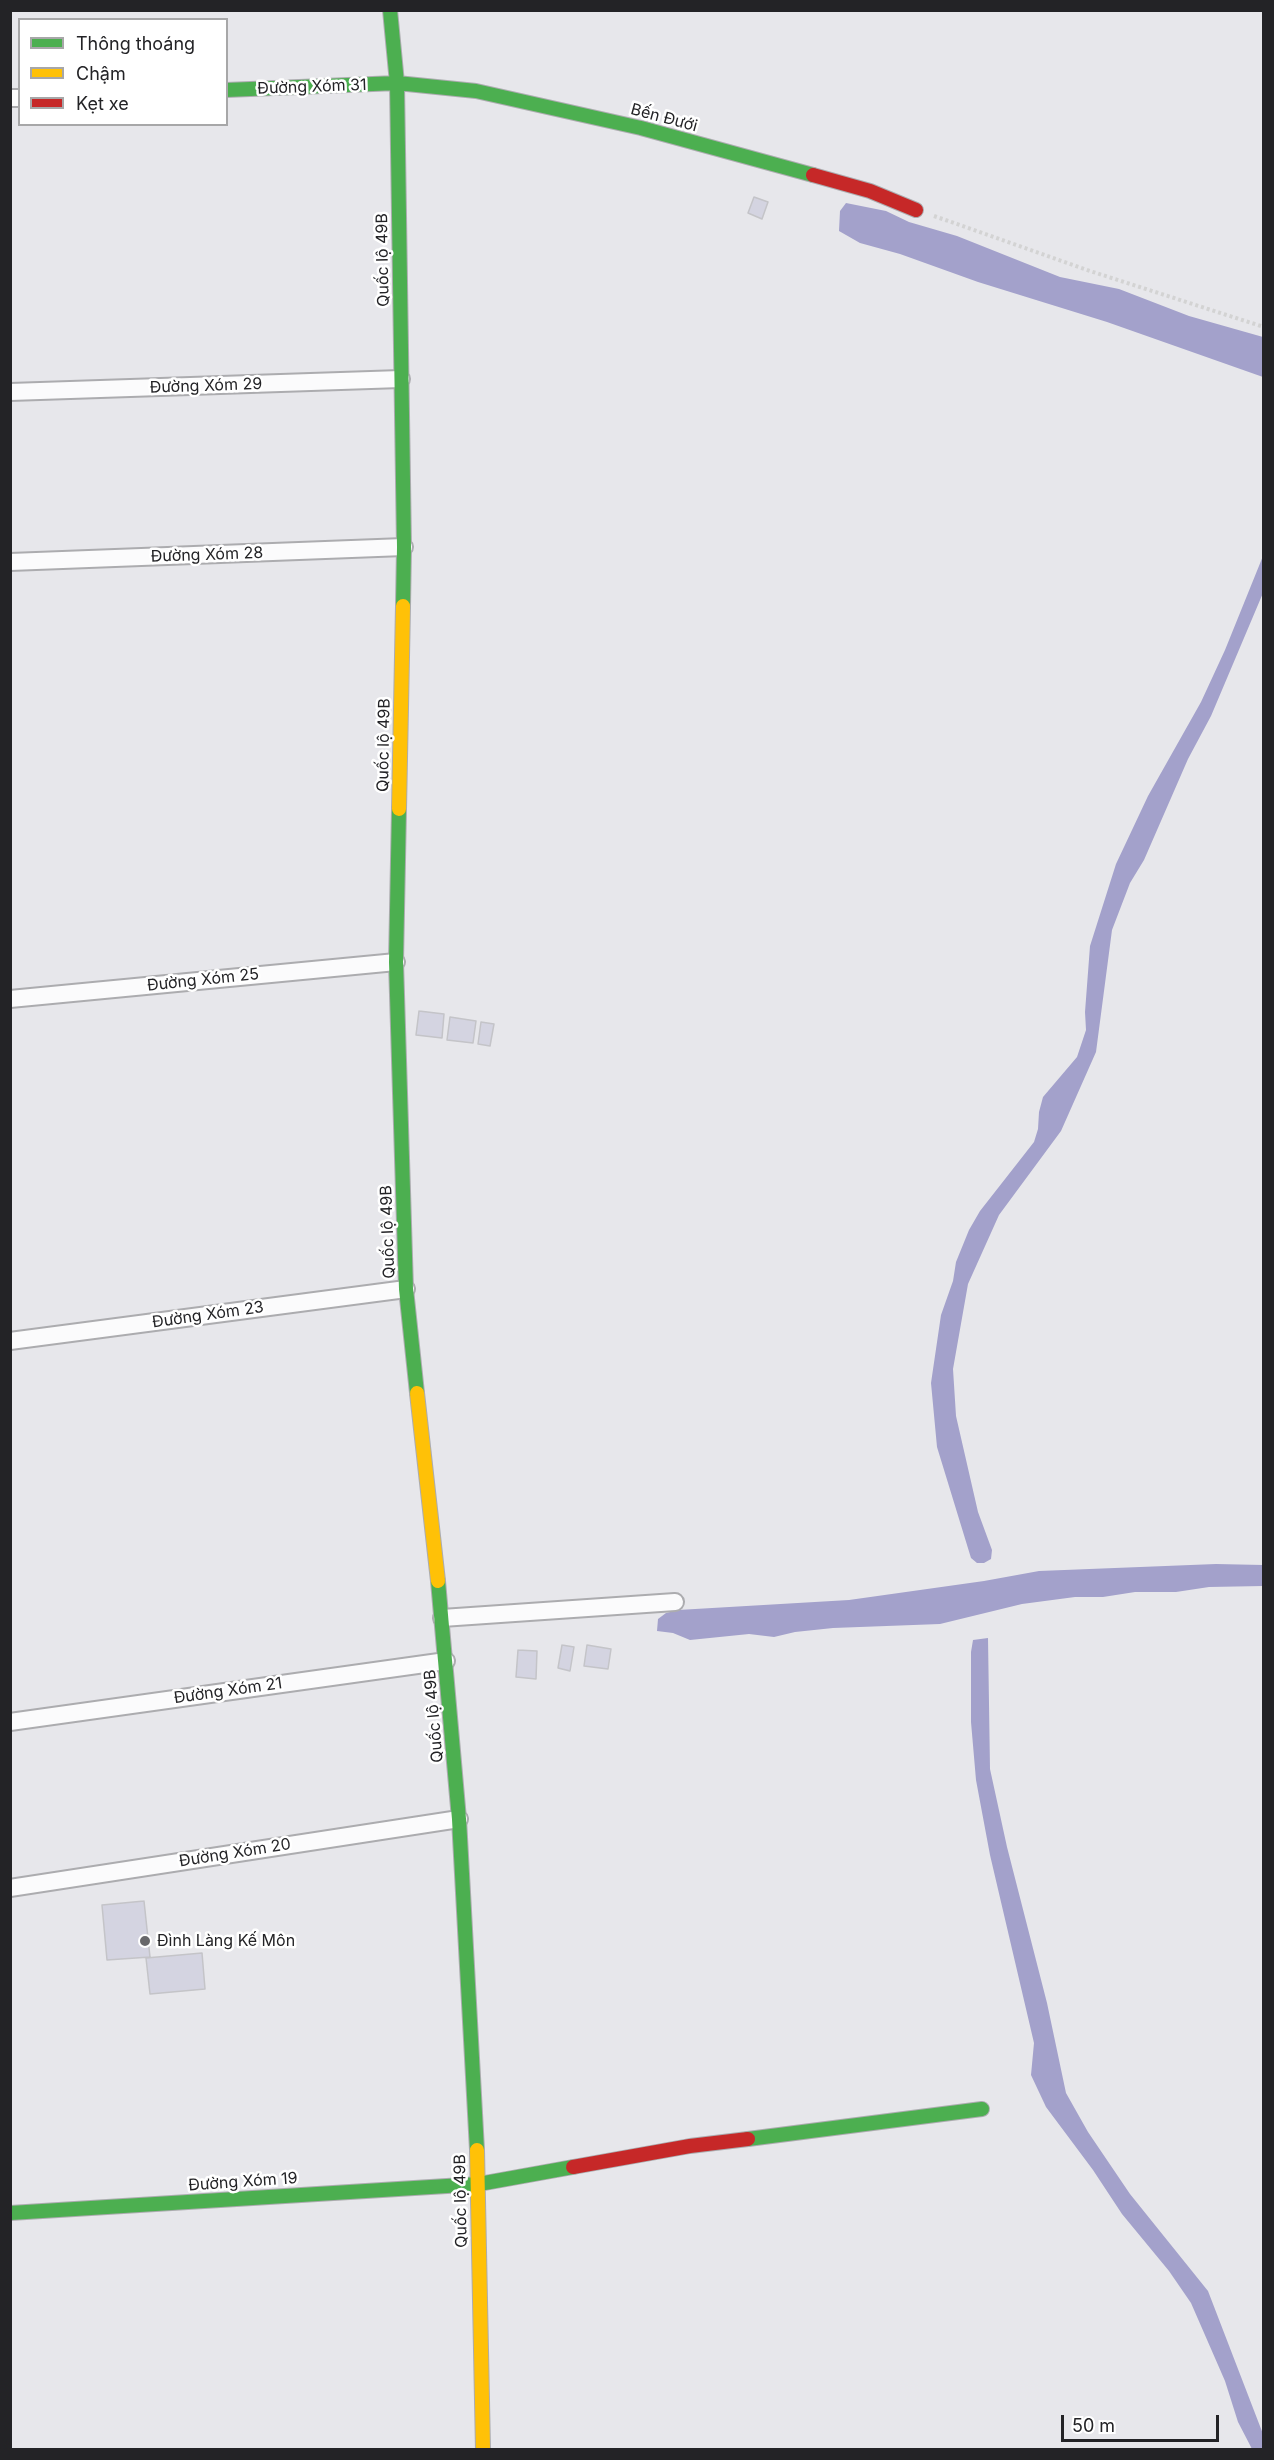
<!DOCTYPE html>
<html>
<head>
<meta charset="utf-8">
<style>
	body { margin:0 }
	#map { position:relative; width:1274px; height:2460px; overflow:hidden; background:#e7e7eb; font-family:Inter,sans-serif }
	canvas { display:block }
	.frame { position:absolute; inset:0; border:12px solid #232326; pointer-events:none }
	.legend { position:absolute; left:18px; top:18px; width:210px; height:108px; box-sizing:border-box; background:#fff; border:2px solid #a7a7a8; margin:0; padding:8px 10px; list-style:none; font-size:18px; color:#232326 }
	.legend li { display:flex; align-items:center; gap:12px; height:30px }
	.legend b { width:30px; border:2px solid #a7a7a8 }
	.scale { position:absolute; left:1061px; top:2415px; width:158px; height:27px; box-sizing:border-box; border:3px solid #232326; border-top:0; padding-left:8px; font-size:18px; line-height:21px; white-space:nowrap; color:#232326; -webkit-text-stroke:4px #fff; paint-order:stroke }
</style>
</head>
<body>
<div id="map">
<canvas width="1274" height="2460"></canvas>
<div class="frame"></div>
<ul class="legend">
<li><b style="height:8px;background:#4caf50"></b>Thông thoáng</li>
<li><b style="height:8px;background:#ffc107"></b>Chậm</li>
<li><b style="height:8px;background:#c62828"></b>Kẹt xe</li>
</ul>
<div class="scale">50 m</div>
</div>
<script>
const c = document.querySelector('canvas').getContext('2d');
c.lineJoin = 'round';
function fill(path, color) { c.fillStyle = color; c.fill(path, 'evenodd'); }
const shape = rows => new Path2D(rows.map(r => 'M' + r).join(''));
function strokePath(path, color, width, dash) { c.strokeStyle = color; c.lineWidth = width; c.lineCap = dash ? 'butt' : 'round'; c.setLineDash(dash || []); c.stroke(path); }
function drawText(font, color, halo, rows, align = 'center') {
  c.font = font + ' Inter,sans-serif'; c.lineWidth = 5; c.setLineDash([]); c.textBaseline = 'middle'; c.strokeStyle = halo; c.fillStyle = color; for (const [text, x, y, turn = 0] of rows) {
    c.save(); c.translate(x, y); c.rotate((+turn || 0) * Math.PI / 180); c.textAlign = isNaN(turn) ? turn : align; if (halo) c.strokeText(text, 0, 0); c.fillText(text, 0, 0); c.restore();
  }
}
const water = shape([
	[846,203,886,211,909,222,957,236,1060,277,1119,289,1189,316,1263,337,1263,377,1107,322,978,282,900,254,860,243,839,231,840,211],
	[1263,556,1263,593,1211,716,1188,759,1144,860,1130,883,1112,930,1096,1052,1061,1131,999,1215,968,1284,953,1369,956,1416,978,1512,992,1550,991,1559,984,1563,977,1563,971,1558,937,1447,931,1383,941,1315,953,1281,956,1262,969,1230,980,1211,1034,1142,1038,1129,1039,1112,1043,1097,1077,1057,1086,1030,1085,1012,1090,946,1116,864,1148,796,1201,702,1225,650],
	[1216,1564,1263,1565,1263,1586,1209,1587,1176,1592,1135,1592,1103,1597,1075,1597,1022,1604,940,1624,833,1628,795,1632,774,1637,749,1634,690,1640,673,1633,657,1631,658,1619,666,1613,678,1610,849,1600,984,1581,1039,1571],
	[988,1638,990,1769,1007,1847,1047,2003,1066,2093,1088,2132,1130,2194,1208,2291,1263,2434,1263,2449,1252,2449,1238,2422,1225,2381,1191,2303,1169,2271,1122,2214,1093,2170,1046,2107,1031,2075,1034,2043,990,1855,976,1780,971,1722,971,1652,973,1640]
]);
const building = shape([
	[754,197,768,202,762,219,748,213,754,197],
	[419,1011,444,1014,442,1038,416,1035,419,1011],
	[450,1017,476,1021,473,1043,447,1040,450,1017],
	[481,1022,494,1024,490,1046,478,1044,481,1022],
	[562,1645,574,1647,570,1671,558,1668,562,1645],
	[587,1645,611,1649,608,1669,584,1666,587,1645],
	[518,1650,537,1651,536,1679,516,1677,518,1650],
	[144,1901,150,1957,107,1960,102,1905,144,1901],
	[202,1953,205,1989,150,1994,146,1958,202,1953]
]);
const path = shape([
	[934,216,1090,271,1264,327]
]);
const street = shape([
	[10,98,20,98],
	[10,392,401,379],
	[10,562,404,547],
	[10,999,396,962],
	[10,1341,406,1289],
	[442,1618,675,1602],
	[10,1722,446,1661],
	[10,1888,459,1819]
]);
const fast = shape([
	[390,10,397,83,404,547,403,606],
	[226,90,397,83,476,91,641,128,813,175],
	[399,809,396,962,406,1289,417,1393],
	[438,1581,459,1819,477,2150],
	[748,2139,982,2109],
	[10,2213,479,2184,573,2167]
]);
const slow = shape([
	[399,809,403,606],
	[417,1393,438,1581],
	[477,2150,483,2450]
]);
const jam = shape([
	[813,175,870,191,916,210],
	[573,2167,690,2146,748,2139]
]);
const markers = [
	[145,1941,6,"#68686b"]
];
const streetNames = [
	["Đường Xóm 31",312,87,-2],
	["Bến Đưới",664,118,15],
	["Quốc lộ 49B",383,260,-91],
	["Đường Xóm 29",206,386,-2],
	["Đường Xóm 28",207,555,-2],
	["Quốc lộ 49B",384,745,-89],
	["Đường Xóm 25",203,980,-6],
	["Quốc lộ 49B",388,1232,-92],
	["Đường Xóm 23",208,1315,-8],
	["Đường Xóm 21",228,1691,-8],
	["Quốc lộ 49B",434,1716,-95],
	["Đường Xóm 20",235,1853,-9],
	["Đường Xóm 19",243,2182,-4],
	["Quốc lộ 49B",461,2201,-91]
];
const poiNames = [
	["Đình Làng Kế Môn",157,1941]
];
fill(water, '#a3a1cb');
fill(building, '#d4d4e1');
strokePath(building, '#c4c4c8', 1.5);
strokePath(street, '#acacaf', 20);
strokePath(fast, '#acacaf', 16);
strokePath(slow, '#acacaf', 16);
strokePath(jam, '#acacaf', 16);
strokePath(path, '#d3d3d3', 4, [3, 3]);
strokePath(street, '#fbfbfc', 16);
strokePath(fast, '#4caf50', 14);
strokePath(slow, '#ffc107', 14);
strokePath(jam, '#c62828', 14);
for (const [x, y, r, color] of markers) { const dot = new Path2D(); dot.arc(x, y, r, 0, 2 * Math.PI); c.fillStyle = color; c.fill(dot); strokePath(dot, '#fff', 2); }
drawText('16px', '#232326', '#fff', streetNames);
drawText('16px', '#232326', '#fff', poiNames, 'left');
</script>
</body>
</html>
